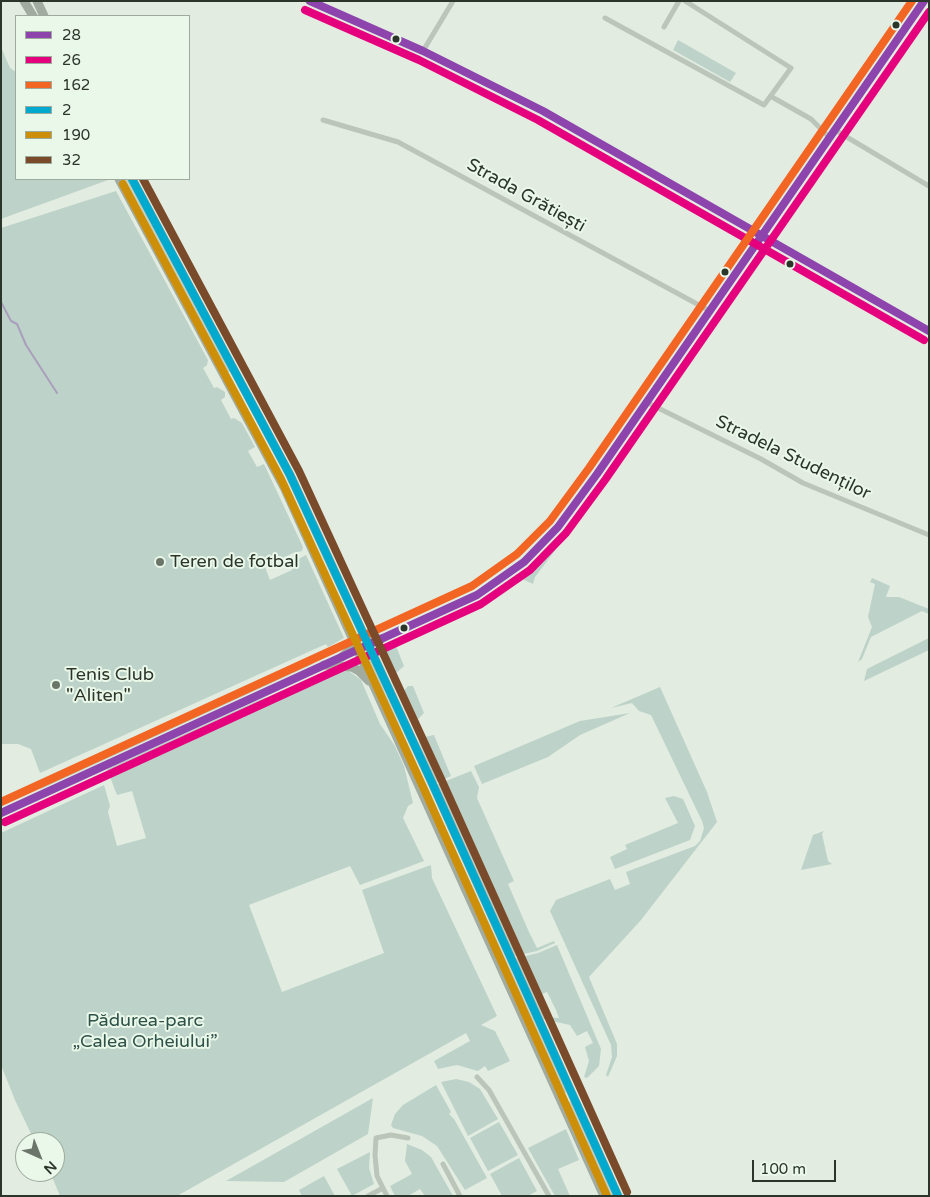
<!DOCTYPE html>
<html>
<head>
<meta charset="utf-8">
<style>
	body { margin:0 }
	#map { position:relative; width:930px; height:1197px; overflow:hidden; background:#e2ece1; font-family:"Varela Round",sans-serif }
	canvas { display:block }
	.frame { position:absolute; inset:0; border:2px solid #2c3529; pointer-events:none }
	.legend { position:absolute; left:15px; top:15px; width:175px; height:165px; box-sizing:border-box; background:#eaf8e9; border:1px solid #9eaa9c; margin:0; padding:6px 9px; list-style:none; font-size:15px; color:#2c3529 }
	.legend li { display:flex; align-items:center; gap:10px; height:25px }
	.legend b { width:25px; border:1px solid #9eaa9c }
	.north { position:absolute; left:15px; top:1132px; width:50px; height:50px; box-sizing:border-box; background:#eaf8e9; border:1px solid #9eaa9c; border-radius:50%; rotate:136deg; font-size:14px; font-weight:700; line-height:20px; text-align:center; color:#2c3529 }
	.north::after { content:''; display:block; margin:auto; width:18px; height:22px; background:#6c7569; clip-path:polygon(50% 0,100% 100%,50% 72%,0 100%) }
	.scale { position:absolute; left:752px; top:1160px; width:84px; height:22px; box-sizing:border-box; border:2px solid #2c3529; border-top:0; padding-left:6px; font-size:15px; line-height:18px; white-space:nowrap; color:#2c3529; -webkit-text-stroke:4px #eaf8e9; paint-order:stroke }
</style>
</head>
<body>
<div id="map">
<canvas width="930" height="1197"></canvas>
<div class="frame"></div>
<ul class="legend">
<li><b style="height:6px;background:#8e44ad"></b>28</li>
<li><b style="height:6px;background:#e5007d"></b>26</li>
<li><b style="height:6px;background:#f26522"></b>162</li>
<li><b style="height:6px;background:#00a9ce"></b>2</li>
<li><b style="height:6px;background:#ce8f08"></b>190</li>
<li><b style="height:6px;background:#7a4b2a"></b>32</li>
</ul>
<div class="north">N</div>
<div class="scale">100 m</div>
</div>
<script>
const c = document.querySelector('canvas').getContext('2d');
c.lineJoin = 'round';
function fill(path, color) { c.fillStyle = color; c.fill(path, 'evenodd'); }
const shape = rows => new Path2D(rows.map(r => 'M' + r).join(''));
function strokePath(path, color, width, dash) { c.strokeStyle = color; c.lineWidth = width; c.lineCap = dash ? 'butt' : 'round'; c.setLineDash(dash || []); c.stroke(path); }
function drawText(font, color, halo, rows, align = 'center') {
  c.font = font + ' "Varela Round",sans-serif'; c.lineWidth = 4; c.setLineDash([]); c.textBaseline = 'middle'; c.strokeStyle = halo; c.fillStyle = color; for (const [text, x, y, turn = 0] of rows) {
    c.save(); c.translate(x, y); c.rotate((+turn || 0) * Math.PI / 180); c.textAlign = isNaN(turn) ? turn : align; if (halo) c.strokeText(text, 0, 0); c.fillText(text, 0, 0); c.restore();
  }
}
const green = shape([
	[678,40,736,73,730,82,673,50],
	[1,47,10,68,16,72,16,179,108,180,1,219],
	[125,179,127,179,230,372,228,372],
	[116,191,208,360,207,365,203,368,214,388,217,387,225,392,225,397,221,400,231,419,234,418,242,423,255,447,248,451,257,467,264,464,303,547,302,551,293,553,265,567,270,580,292,570,289,564,306,555,344,638,328,647,326,644,40,773,31,749,18,744,1,744,1,228],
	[589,498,593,500,535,577,533,584,520,578,490,598,489,596,528,568,553,544],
	[872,578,890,586,886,597,899,597,929,609,929,614,922,611,871,637,862,659,858,662,872,627,868,617,875,584,870,582],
	[423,633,396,646,404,666,395,674,393,681,395,690,379,651,382,646,410,634],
	[929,638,929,650,864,681,867,669],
	[367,655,369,656,443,824,367,657],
	[311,659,313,664,41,789,34,784],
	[338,668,350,669,350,672,361,680,380,724,395,746,404,766,413,803,408,806,403,818,424,861,360,885,350,866,249,905,282,992,384,953,362,890,431,865,432,878,497,1016,481,1025,495,1031,510,1061,488,1071,485,1066,478,1071,457,1065,438,1069,434,1061,470,1041,466,1033,177,1196,60,1196,50,1172,55,1172,55,1142,35,1142,15,1100,1,1065,1,833,104,785,110,806,108,812,117,846,146,838,132,791,117,795,107,769,261,699,282,693],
	[408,686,413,686,424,713,417,720,412,718,401,694],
	[660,687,707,792,717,822,641,920,589,977,617,1044,617,1056,608,1077,606,1075,612,1057,611,1045,550,911,556,900,610,879,615,890,630,884,626,872,695,846,700,841,704,828,702,821,651,715,639,711,632,703,611,708],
	[630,713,580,735,548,757,482,784,474,766,580,721],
	[434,735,451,776,436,783,419,742,424,737],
	[471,771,479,787,477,798,514,881,508,884,529,932,537,948,554,941,555,943,537,951,514,956,436,785],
	[674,796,683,799,695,826,690,840,615,869,610,857,627,849,625,845,678,823,665,798],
	[824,831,822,834,828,861,832,864,801,870,813,835],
	[450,843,453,844,567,1093,563,1092],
	[557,945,601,1049,599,1066,587,1078,584,1077,589,1061,585,1047,593,1043,587,1031,577,1036,570,1025,543,1019,514,959,538,953],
	[547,992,556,1010,559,1018,547,1017,537,996],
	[456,1079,469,1082,480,1089,498,1119,468,1136,441,1082],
	[436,1085,451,1112,449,1114,454,1119,487,1178,465,1190,437,1146,422,1136,393,1128,391,1125,395,1114,403,1105],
	[373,1098,368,1134,284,1182,226,1181],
	[564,1101,571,1102,613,1196,609,1196,607,1193],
	[499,1122,518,1155,488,1171,470,1138],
	[566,1129,579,1160,558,1169,570,1196,555,1196,528,1148],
	[407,1144,422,1150,431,1157,453,1196,425,1196,420,1189,408,1196,395,1196,390,1186,412,1174,405,1161],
	[370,1152,369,1168,374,1184,352,1196,337,1169],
	[519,1158,537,1191,528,1196,502,1196,490,1174],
	[324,1176,335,1196,302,1196,299,1190]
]);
const stream = shape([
	[1,302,11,321,17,324,26,345,57,393]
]);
const street = shape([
	[605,18,764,105,791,68,685,1],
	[664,27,679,1],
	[423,51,453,1],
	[772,97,811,119,829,137],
	[323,120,398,142,710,311],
	[835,130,929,186],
	[646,402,761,459,803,483,929,535],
	[477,1077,489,1090,549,1196],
	[443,1164,460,1196],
	[368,1196,383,1188],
	[387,1196,377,1176,375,1155,376,1138,391,1135,408,1138]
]);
const secondary = shape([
	[309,1,423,51,543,111,929,331],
	[1,813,477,595,524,562,558,527,597,474,924,1]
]);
const highway = shape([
	[24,1,33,16],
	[37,1,44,16],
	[119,179,284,487,604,1196],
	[132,179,290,475,433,785,618,1196],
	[364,634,374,639,381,639],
	[342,657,350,650,353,639],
	[324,665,352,667,359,671,369,681]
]);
const bus1 = shape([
	[310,1,423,51,543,111,929,331],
	[1,813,477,595,524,562,558,527,597,474,924,1]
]);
const bus2 = shape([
	[305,10,419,60,538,120,924,340],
	[5,822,481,604,530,570,566,533,605,480,929,12]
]);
const bus3 = shape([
	[1,802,472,586,517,554,550,521,589,468,912,1]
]);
const bus4 = shape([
	[132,179,290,475,433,785,618,1196]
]);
const bus5 = shape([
	[123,184,281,479,424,789,607,1196]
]);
const bus6 = shape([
	[143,179,299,471,442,781,627,1192]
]);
const markers = [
	[896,25,4.5,"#2c3529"],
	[396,39,4.5,"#2c3529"],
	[790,264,4.5,"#2c3529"],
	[725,272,4.5,"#2c3529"],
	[160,562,5,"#6c7569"],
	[404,628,4.5,"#2c3529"],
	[56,685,5,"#6c7569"]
];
const streetNames = [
	["Strada Grătiești",526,196,29],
	["Stradela Studenților",793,458,26]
];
const poiNames = [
	["Teren de fotbal",170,562],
	["Tenis Club",66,675],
	["\"Aliten\"",66,696]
];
const parkNames = [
	["Pădurea-parc",145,1021],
	["„Calea Orheiului”",145,1042]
];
fill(green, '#bdd3c9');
strokePath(stream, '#a99fbb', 2);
strokePath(street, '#bcc5ba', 5);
strokePath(secondary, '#acb5ab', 7);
strokePath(highway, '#a2aba0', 9);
strokePath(bus1, '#8e44ad', 8);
strokePath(bus2, '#e5007d', 8);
strokePath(bus3, '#f26522', 8);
strokePath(bus4, '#00a9ce', 8);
strokePath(bus5, '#ce8f08', 8);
strokePath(bus6, '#7a4b2a', 8);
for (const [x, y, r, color] of markers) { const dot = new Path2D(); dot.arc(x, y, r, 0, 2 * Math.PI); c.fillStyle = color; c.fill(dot); strokePath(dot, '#eaf8e9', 2); }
drawText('18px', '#2c3529', '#eaf8e9', streetNames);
drawText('18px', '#2c3529', '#eaf8e9', poiNames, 'left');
drawText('18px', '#2e5149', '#eaf8e9', parkNames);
</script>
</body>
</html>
